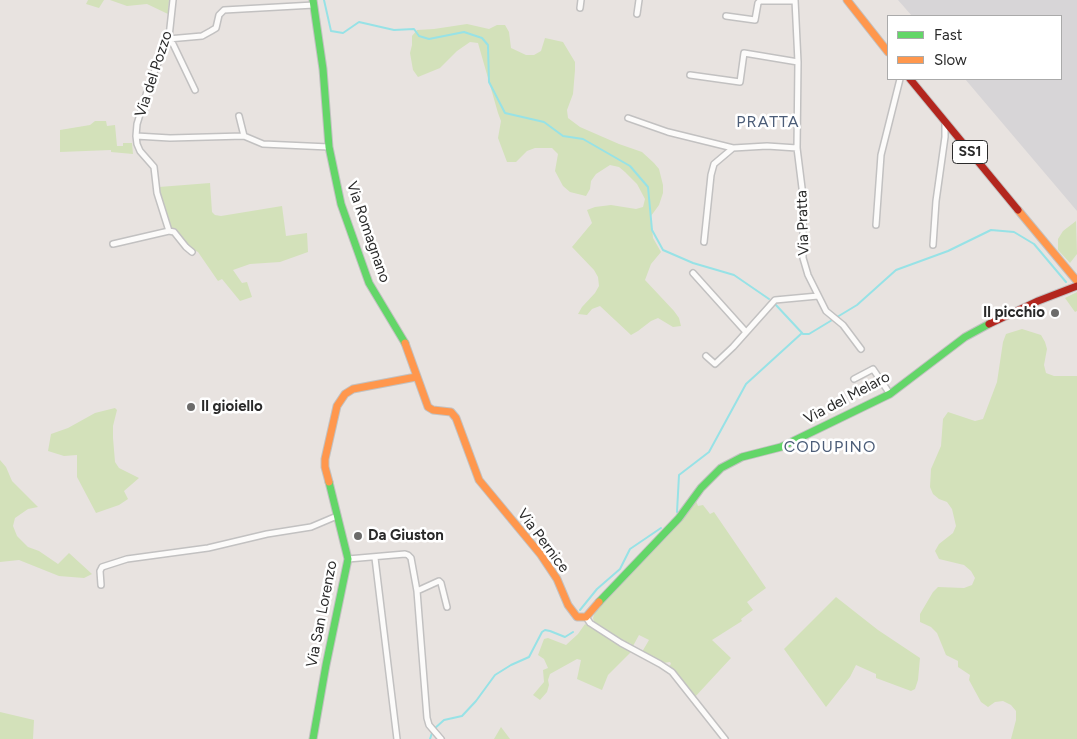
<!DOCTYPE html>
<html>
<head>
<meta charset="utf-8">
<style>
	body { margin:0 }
	#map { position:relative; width:1077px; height:739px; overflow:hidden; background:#e8e3e0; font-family:Figtree,sans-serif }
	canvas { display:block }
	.legend { position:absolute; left:887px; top:15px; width:175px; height:65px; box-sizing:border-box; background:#fff; border:1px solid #aaa; margin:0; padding:6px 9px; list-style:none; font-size:15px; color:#2a2a2a }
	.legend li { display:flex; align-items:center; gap:10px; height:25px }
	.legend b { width:25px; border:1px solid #aaa }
</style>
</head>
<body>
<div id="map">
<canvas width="1077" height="739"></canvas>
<ul class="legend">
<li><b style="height:6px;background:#63d668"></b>Fast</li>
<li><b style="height:6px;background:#ff974d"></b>Slow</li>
</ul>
</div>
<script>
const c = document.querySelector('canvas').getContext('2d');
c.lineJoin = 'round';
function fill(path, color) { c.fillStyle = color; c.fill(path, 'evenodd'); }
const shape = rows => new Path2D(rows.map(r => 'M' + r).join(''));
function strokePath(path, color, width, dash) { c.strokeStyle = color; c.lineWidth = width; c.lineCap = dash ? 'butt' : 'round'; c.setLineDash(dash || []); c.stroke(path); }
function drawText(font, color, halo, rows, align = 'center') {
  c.font = font + ' Figtree,sans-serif'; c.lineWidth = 5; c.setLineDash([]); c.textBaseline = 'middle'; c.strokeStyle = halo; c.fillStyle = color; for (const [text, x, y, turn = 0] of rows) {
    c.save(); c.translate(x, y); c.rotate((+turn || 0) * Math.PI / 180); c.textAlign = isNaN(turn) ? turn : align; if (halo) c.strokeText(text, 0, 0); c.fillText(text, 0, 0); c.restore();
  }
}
const industrial = shape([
	[898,0,1077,0,1077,211,965,79,1061,79,1061,16,912,16]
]);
const green = shape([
	[88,0,104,0,99,8,86,4],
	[110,0,169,0,168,14,147,4,127,6],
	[467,24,489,29,497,25,505,25,509,32,511,48,526,55,534,55,541,51,545,38,563,42,575,62,575,70,573,94,567,110,568,118,580,127,619,144,642,152,654,163,659,169,663,185,663,193,659,205,651,216,653,238,661,252,651,264,645,280,674,311,679,318,681,326,673,327,658,318,651,321,638,331,631,335,600,306,592,309,587,315,578,314,582,307,595,293,599,286,598,277,594,270,572,247,592,223,587,210,595,207,611,205,636,209,643,207,645,199,637,184,625,172,619,167,610,165,596,174,591,181,590,189,586,196,570,192,563,186,555,171,558,154,552,148,535,148,527,151,516,162,507,162,498,138,501,121,498,113,478,43,470,42,457,51,440,68,418,77,413,70,410,53,412,45,412,36,417,30,434,29],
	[95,121,106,121,107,126,115,125,117,146,123,146,123,143,132,143,133,154,111,152,111,150,60,152,60,130,90,125],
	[210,183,212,212,215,215,221,216,282,206,286,236,307,233,308,252,280,262,250,264,233,270,242,283,247,282,252,297,240,301,222,279,218,281,198,252,189,247,174,228,171,228,167,220,159,187],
	[1076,221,1077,254,1070,263,1058,250,1058,239,1063,231],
	[1077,292,1077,311,1075,312,1065,298],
	[1022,329,1041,335,1045,342,1047,349,1044,365,1046,373,1054,376,1077,376,1077,739,1011,739,1016,720,1016,711,1011,705,1003,701,995,702,988,707,981,702,969,680,970,675,958,667,958,661,946,655,937,633,931,627,920,622,920,614,933,592,938,587,964,588,972,585,975,578,971,571,964,565,939,559,935,551,939,544,953,533,956,526,952,509,947,502,939,499,933,494,930,487,931,469,941,446,943,419,948,412,975,421,983,419,997,382,1003,342,1006,334],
	[115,408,117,410,113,426,113,438,115,462,119,468,139,478,124,491,128,499,119,505,96,513,77,477,77,455,64,456,48,451,51,434,68,428,95,413],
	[0,460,6,467,12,481,38,507,28,509,15,518,13,526,17,536,28,547,39,551,58,564,69,553,92,574,84,578,59,576,19,560,0,562],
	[696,501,698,506,703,505,710,514,714,512,766,588,747,602,753,610,741,619,742,621,712,640,731,658,694,698,669,666,671,664,670,662,663,663,642,652,649,640,639,635,633,646,630,643,628,644,624,640,622,641,594,622,593,618,595,612,600,604,639,564,667,537],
	[836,597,878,630,920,658,918,680,915,689,911,691,876,678,876,674,856,665,850,677,826,707,784,649],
	[585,624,632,651,608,675,602,690,577,679,581,660,577,659,550,674,548,680,549,685,547,692,540,700,533,695,544,682,543,670,548,668,544,659,538,655,544,639,548,638,566,645,578,634],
	[0,712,34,720,33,739,0,739],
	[501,727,510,739,494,739]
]);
const stream = shape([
	[324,0,331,31,343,33,359,22,394,30,414,29,419,36,429,39,464,32,482,38,488,45,489,82,505,113,544,122,563,136,583,139,630,166,648,187,652,230,663,250,693,263,734,275,769,299],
	[775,304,803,334,809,334,857,305,896,270,948,251,991,230,1014,232,1034,244,1066,282],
	[677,512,679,475,709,452,746,384,802,333],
	[580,610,597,589,620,569,630,549,661,528],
	[434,729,444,720,462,716,476,701,495,675,511,665,529,657,542,632,545,630,550,631,565,637,573,632],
	[430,739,432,733]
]);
const street = shape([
	[173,0,169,37,150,82,137,124,136,136,137,144,140,151,154,167,157,193,169,231,174,232,186,247,192,252],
	[795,0,798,62,797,148,803,196,803,258,808,275,826,311,843,325,861,349],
	[580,8,581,0],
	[637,14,639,0],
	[726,16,755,20,758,3,760,1,795,1],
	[168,39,202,36,211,31,216,28,219,15,224,10,314,5],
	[168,39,173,44,195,90],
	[690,75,740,82,744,53,798,62],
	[239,116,244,136],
	[628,118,668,132,733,148],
	[136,136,170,138,244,136,263,144,329,147],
	[876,225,881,155,900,79],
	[704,242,711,175,714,164,733,148,767,146,797,148],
	[113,244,169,231],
	[933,245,936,201,945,137,945,123],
	[693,273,746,332],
	[706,356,715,364,733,347,775,300,818,296],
	[854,379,873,369,890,394],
	[375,558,397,739],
	[348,559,405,554,408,555,411,558,417,591],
	[101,585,100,571,102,567,127,559,208,548,267,534,311,527,337,516],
	[586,617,590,623,621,643,660,664,672,672,725,739],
	[441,739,429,725,427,718,417,591,439,581,441,583,447,607]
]);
const fast = shape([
	[313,0,323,69,329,147,341,204,369,283,405,343],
	[599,602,679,518,701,488,721,468,742,457,781,447,890,394,965,337,989,324],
	[313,739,326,665,348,559,329,482]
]);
const slow = shape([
	[847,0,888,52],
	[1018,210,1077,281],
	[405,343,428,407,433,410,451,412,456,418,479,480,541,555,557,579,568,605,577,617,586,617,599,602],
	[329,482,325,467,325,459,337,406,345,394,353,389,416,377]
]);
const jam = shape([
	[910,79,1018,210],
	[989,324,1038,301,1077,286]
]);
const markers = [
	[1055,313,5,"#6c6b6a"],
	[191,407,5,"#6c6b6a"],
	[358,536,5,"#6c6b6a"]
];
const shields = [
	[970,152,35]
];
const shieldNames = [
	["SS1",970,152]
];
const streetNames = [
	["Via del Pozzo",154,74,-72],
	["Via Pratta",803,223,-92],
	["Via Romagnano",368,232,71],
	["Via del Melaro",847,398,-28],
	["Via Pernice",543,541,53],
	["Via San Lorenzo",322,614,-79]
];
const poiNames = [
	["Il picchio",1045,313,"right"],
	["Il gioiello",201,407],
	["Da Giuston",368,536]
];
const neighbourhoodNames = [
	["PRATTA",768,122],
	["CODUPINO",830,447]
];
fill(industrial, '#d7d5d7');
fill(green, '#d3e1ba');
strokePath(stream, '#97e2e6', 2);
strokePath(street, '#c2c1c1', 8);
strokePath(fast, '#c2c1c1', 9);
strokePath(slow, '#c2c1c1', 9);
strokePath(jam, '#c2c1c1', 9);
strokePath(street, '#fcfbfa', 5);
strokePath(fast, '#63d668', 7);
strokePath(slow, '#ff974d', 7);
strokePath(jam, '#b3261e', 7);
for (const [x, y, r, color] of markers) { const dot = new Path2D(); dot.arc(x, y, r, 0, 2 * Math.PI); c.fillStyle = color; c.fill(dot); strokePath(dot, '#fff', 2); }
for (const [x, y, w] of shields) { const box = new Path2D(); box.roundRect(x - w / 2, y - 11.5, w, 23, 4); c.fillStyle = '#fff'; c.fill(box); strokePath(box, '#2a2a2a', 1); }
drawText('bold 14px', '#2a2a2a', null, shieldNames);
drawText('15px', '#2a2a2a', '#fff', streetNames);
drawText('bold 15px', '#2a2a2a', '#fff', poiNames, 'left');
c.letterSpacing = '1px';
drawText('16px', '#4c5d78', '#fff', neighbourhoodNames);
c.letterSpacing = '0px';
</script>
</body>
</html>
